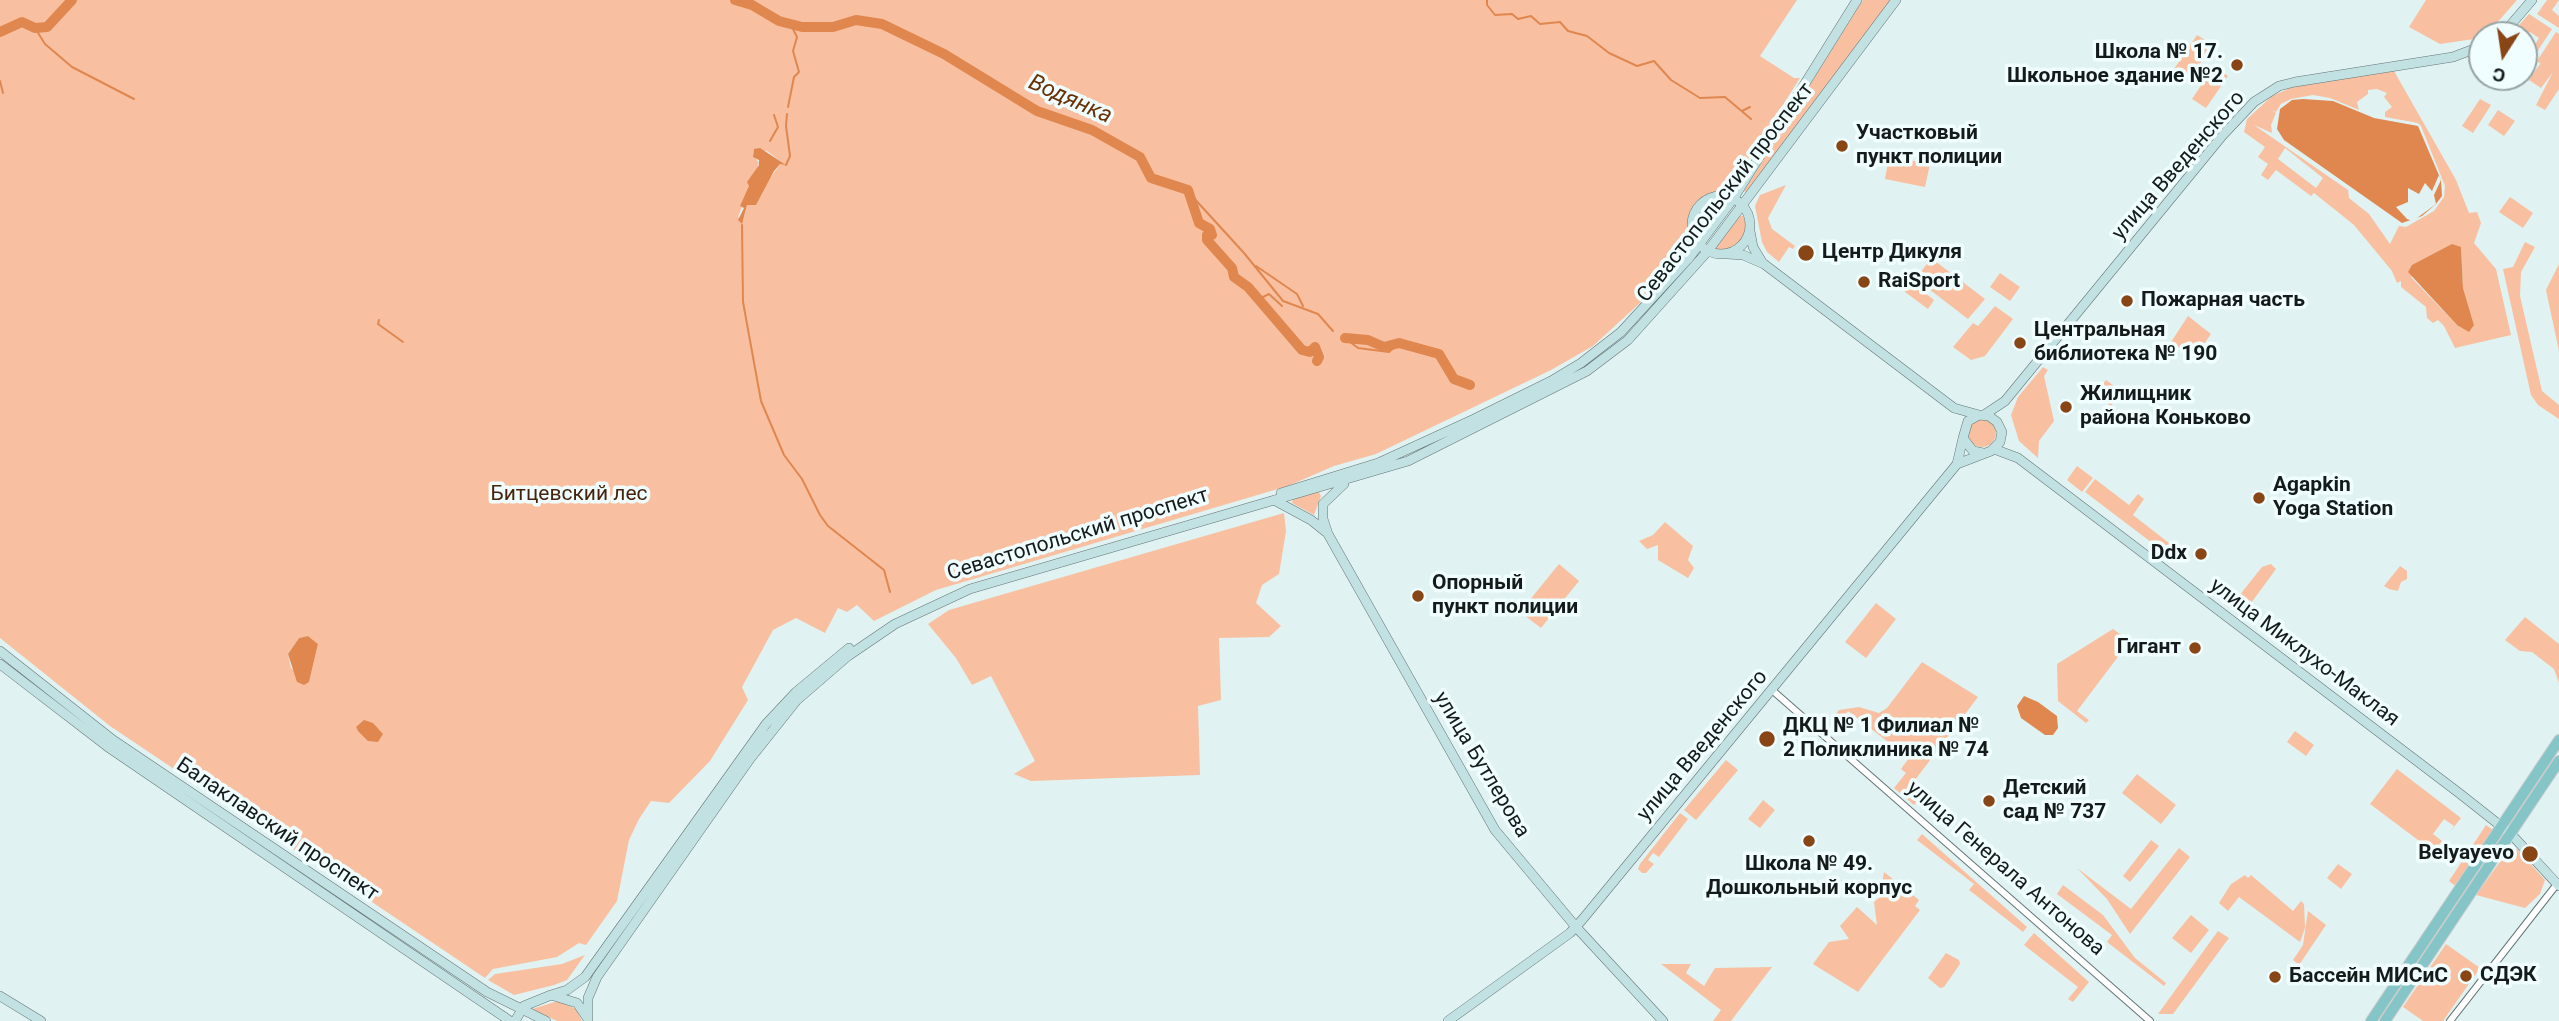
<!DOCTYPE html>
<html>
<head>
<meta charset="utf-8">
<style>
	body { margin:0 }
	#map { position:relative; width:2559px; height:1021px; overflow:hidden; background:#e0f2f2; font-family:Roboto,sans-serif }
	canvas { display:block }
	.north { position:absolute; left:2468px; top:21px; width:70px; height:70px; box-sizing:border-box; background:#f0feff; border:2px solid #98a3a4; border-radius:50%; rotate:192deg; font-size:19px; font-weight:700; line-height:28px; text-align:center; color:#151b1b }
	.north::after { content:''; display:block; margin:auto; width:24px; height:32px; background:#884516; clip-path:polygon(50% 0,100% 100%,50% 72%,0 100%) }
</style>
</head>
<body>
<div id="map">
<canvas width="2559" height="1021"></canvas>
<div class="north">С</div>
</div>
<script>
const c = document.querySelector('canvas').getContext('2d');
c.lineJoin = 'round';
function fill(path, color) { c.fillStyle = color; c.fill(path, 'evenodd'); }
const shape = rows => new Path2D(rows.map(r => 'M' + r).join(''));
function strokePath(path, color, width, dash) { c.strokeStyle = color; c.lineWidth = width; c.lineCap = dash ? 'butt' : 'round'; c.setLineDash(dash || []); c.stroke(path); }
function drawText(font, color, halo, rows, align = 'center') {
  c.font = font + ' Roboto,sans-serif'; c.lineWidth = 7; c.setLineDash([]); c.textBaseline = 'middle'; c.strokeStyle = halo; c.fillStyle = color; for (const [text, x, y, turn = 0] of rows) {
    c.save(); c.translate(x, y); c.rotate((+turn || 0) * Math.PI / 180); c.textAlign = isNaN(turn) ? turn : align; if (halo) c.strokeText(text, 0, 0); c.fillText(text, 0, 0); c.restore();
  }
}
const green = shape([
	[0,0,1797,0,1760,56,1794,78,1800,78,1731,186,1704,196,1693,207,1686,248,1654,290,1593,346,1551,370,1376,454,1334,466,1288,486,936,590,874,621,857,605,847,612,838,608,825,633,796,618,773,630,742,687,748,700,710,761,669,803,651,801,639,819,629,840,617,901,586,945,579,943,557,957,493,969,485,978,110,726,0,638],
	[754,150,767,151,784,164,780,164,764,187,756,205,747,204,743,221,738,217,759,163,753,154],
	[308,636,318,644,309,682,291,668,288,654,299,638],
	[1863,0,1892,0,1747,193,1744,191],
	[2426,0,2517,0,2489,32,2474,39,2440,44,2409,27],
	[2547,0,2559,0,2552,10,2559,16,2559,28,2537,14],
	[2529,14,2552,29,2524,72,2524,62,2539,38,2530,32,2524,41,2524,35,2510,35],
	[2556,32,2559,34,2559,89,2545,110,2536,105,2553,72,2541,88,2529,80,2540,64,2542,65,2537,61],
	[2197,35,2213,45,2187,82,2172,72],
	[2214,66,2228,76,2206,108,2192,99],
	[2394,71,2456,180,2469,213,2477,212,2481,223,2474,243,2496,269,2511,335,2455,348,2444,326,2438,320,2433,323,2427,318,2426,307,2401,287,2401,281,2397,283,2392,271,2354,225,2314,193,2311,196,2276,170,2268,180,2261,175,2268,164,2258,157,2265,147,2244,132,2247,119,2272,96,2295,86],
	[2377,89,2387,93,2384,97,2392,107,2385,112,2385,117,2418,123,2421,126,2445,186,2444,197,2434,211,2406,227,2399,226,2390,244,2369,214,2349,198,2348,190,2254,125,2272,133,2271,125,2276,113,2272,110,2276,112,2281,104,2291,99,2313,95,2330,98,2359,110,2357,102,2368,94,2368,90],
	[2285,148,2323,178,2316,188,2278,159],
	[2461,248,2463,288,2474,325,2457,325,2411,277],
	[2480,99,2491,105,2473,133,2462,126],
	[2498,110,2515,121,2504,136,2488,125],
	[1889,156,1930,164,1925,187,1885,179],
	[1786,185,1768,218,1772,229,1795,246,1793,249,1789,247,1779,262,1767,252,1762,242,1755,206,1760,195],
	[2510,197,2533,213,2523,228,2499,212],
	[1712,201,1723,204,1700,232,1700,215],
	[1740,216,1743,216,1747,227,1741,242,1726,251,1715,249],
	[2525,242,2535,247,2521,272,2520,296,2542,391,2559,405,2559,419,2538,405,2531,395,2503,269,2513,267],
	[1931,258,1985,299,1968,319,1916,279],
	[2559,264,2559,351,2546,290],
	[2000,273,2020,287,2010,301,1990,287],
	[1912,283,1934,300,1928,309,1905,292],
	[1995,306,2013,319,1985,356,1971,360,1953,347,1973,323,1978,326],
	[2188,316,2211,334,2194,358,2171,342],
	[2043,367,2048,370,2044,376,2054,421,2039,441,2038,458,2019,441,2011,415,2018,397],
	[2106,380,2122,392,2111,406,2095,394],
	'1968 433a14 14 0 1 1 28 0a14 14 0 1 1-28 0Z',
	[2077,466,2093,478,2082,492,2067,480],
	[2095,479,2129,505,2138,494,2144,499,2133,515,2178,550,2172,558,2085,492],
	[1319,492,1321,496,1314,515,1292,503,1293,498],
	[1284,513,1286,531,1279,574,1262,585,1256,603,1281,626,1269,637,1219,638,1221,700,1198,706,1200,775,1031,781,1014,774,1035,761,991,676,972,685,956,658,928,624,949,610],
	[1665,522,1693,546,1688,560,1694,568,1688,578,1658,560,1658,545,1647,549,1639,541,1653,535],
	[1559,564,1579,581,1541,628,1520,612],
	[2271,564,2276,569,2243,614,2231,606,2262,567],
	[2400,566,2407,571,2407,579,2401,582,2398,591,2389,589,2384,586],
	[1876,603,1896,619,1866,658,1845,642],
	[2525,617,2559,644,2559,683,2554,669,2532,652,2520,651,2505,640],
	[2113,629,2130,641,2077,711,2089,720,2086,723,2058,701,2057,664],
	[1922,662,1978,697,1915,780,1926,789,1914,805,1894,788,1906,773,1901,769,1909,758,1848,711,1838,724,1832,719,1839,710,1859,707,1879,713,1887,708],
	[2295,731,2314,745,2306,756,2287,742],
	[1726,760,1738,770,1696,820,1684,810],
	[2397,769,2461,818,2450,832,2454,826,2444,819,2433,834,2442,841,2434,852,2370,804],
	[2137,774,2176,805,2161,824,2122,793],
	[1763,800,1775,810,1760,828,1748,819],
	[1680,813,1688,819,1659,857,1653,853,1648,860,1654,864,1646,873,1642,873,1638,869,1640,864],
	[2486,825,2493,830,2457,887,2449,881],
	[1922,834,2027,927,2023,932,1969,890,1974,884,1917,840],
	[2151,840,2159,846,2130,882,2123,876],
	[2179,848,2190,857,2130,934,2107,899,2077,868,2131,909],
	[2510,848,2517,849,2545,880,2540,894,2525,908,2476,895],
	[2338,864,2352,874,2341,889,2327,878],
	[1884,872,1919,900,1915,906,1920,910,1858,992,1813,964,1829,942,1849,939,1840,926,1857,907,1877,925,1874,902,1880,897],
	[2245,875,2248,878,2251,875,2293,911,2301,901,2304,904,2305,928,2300,942,2239,897,2228,911,2219,903,2231,884],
	[2063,885,2103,915,2135,958,2166,983,2164,986,2107,942,2112,935,2057,894],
	[2308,911,2326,925,2299,965,2293,960,2303,945],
	[2191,915,2209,930,2191,953,2172,938],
	[2218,931,2229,938,2173,1014,2158,1014],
	[2034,933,2089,982,2073,1002,2068,999,2078,987,2024,945],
	[2446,944,2480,968,2443,1021,2423,1021,2403,1007],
	[1946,953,1959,960,1960,964,1944,987,1940,988,1928,978],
	[585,955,567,980,554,985,514,995,488,980,495,974,562,964],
	[1661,964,1691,964,1686,973,1704,986,1715,968,1772,967,1731,1021,1713,1021,1721,1010],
	[558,1001,576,1009,582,1021,557,1021,532,1009]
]);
const water = shape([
	[2303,99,2333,101,2374,118,2418,126,2441,180,2442,196,2436,204,2422,216,2402,223,2284,140,2277,129,2280,109,2292,100],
	[760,148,786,165,780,164,774,171,756,205,747,205,742,224,738,220,744,208,740,206,749,186,747,182,759,165,759,160,753,157,754,149],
	[2452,244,2461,247,2463,288,2474,325,2469,332,2457,325,2408,272,2412,265],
	[308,636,318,644,309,682,304,685,297,682,288,654,299,638],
	[2024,696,2038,702,2057,716,2058,728,2053,735,2045,735,2021,718,2017,706],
	[364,720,373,723,383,734,378,742,368,741,358,731,356,727]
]);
const pier = shape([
	[2439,175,2441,180,2434,195,2436,204,2413,221,2407,219,2396,207,2408,202,2408,188,2419,194,2425,183,2432,191]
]);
const stream = shape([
	[1487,0,1487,5,1495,15,1512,14,1518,19,1531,16,1540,24,1560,22,1568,31,1587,36,1609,53,1637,66,1654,61,1671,80,1700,98,1725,97,1751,119],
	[35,28,45,44,72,67,134,99],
	[0,81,3,93],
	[788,107,794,77,799,72,793,51,797,37,791,25],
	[1742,111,1750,107],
	[770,141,778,127,774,115],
	[786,165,790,156,786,126,787,114],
	[1192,196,1244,253,1283,301,1318,314,1333,331],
	[742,225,743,302,761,401,784,455,802,479,820,515,828,526,884,570,890,592],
	[1256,266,1297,294,1303,306],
	[1259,299,1269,294,1282,306],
	[379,320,378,324,403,342],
	[1345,338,1358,348,1389,352,1399,343]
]);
const river = shape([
	[735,0,752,5,779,21,802,27,833,27,856,20,882,24,944,54,1037,111,1092,130,1140,157,1151,178,1188,190,1199,223,1210,229,1212,235,1207,235,1207,240,1232,268,1234,277,1248,287,1302,350,1310,352,1315,347,1319,357,1317,361],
	[0,32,22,22,35,28,47,27,72,0],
	[1345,338,1368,340,1384,347,1399,343,1439,354,1454,379,1470,385]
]);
const street = shape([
	[1772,690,2150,1021],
	[2450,1021,2557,884]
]);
const secondary = shape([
	[2502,35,2532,0],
	'1692 225a29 29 0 1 1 58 0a29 29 0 1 1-58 0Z',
	[1750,231,1753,247,1762,262],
	[1727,254,1743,255,1764,264,1954,408,1979,415],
	[1984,415,2005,401,2222,136,2254,102,2279,86,2295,82,2453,57,2482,46],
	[1994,449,2018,458,2459,793,2511,834,2559,886],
	[1957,464,1991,451,2000,442,2002,432,1997,422,1989,416,1979,415,1968,421,1963,438,1973,451,1983,453],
	[1344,484,1323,504,1323,519,1328,534,1495,830,1576,927,1663,1021],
	[1281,493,1378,463,1474,419,1551,381,1581,363,1621,332,1689,258,1733,199,1857,0],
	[1274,500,1311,520,1326,532],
	[0,651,113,740,487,992,546,1021],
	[0,664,108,747,510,1021],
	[551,995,567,990,585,977,766,724,796,692,849,648],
	[0,996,41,1021],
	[588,1020,588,998,597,977,750,759,797,700,848,656,895,624,970,589,1408,461,1587,371,1628,340,1707,252,1896,0],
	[515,1021,524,1006,551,995,577,1003,588,1019],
	[1448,1021,1570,933,1582,920,1957,464,1963,438]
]);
const primary = shape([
	[2371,1021,2559,740],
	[2385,1021,2559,761]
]);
const markers = [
	[2237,65,7,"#884516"],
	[1842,146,7,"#884516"],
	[1806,253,9,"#884516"],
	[1864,282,7,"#884516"],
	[2127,301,7,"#884516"],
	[2020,343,7,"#884516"],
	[2066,407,7,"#884516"],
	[2259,498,7,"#884516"],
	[2201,554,7,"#884516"],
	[1418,596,7,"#884516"],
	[2195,648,7,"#884516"],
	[1767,739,9,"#884516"],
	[1989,801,7,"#884516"],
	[1809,841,7,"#884516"],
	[2530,854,9,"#884516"],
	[2466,976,7,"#884516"],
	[2275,977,7,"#884516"]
];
const poiNames = [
	["Школа № 17.",2223,53,"right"],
	["Школьное здание №2",2223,77,"right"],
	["Участковый",1856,134],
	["пункт полиции",1856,158],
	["Центр Дикуля",1822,253],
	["RaiSport",1878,282],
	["Пожарная часть",2141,301],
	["Центральная",2034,331],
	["библиотека № 190",2034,355],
	["Жилищник",2080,395],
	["района Коньково",2080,419],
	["Agapkin",2273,486],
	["Yoga Station",2273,510],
	["Ddx",2187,554,"right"],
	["Опорный",1432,584],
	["пункт полиции",1432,608],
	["Гигант",2181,648,"right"],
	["ДКЦ № 1 Филиал №",1783,727],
	["2 Поликлиника № 74",1783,751],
	["Детский",2003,789],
	["сад № 737",2003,813],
	["Belyayevo",2514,854,"right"],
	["Школа № 49.",1809,865,"center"],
	["Дошкольный корпус",1809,889,"center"],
	["СДЭК",2480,976],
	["Бассейн МИСиС",2289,977]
];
const streetNames = [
	["улица Введенского",2179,166,-49],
	["Севастопольский проспект",1726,193,-52],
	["Севастопольский проспект",1078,535,-17],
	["улица Миклухо-Маклая",2304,653,37],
	["улица Введенского",1703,746,-50],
	["улица Бутлерова",1481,765,59],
	["Балаклавский проспект",277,830,34],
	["улица Генерала Антонова",2005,869,41]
];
const parkNames = [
	["Битцевский лес",569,495]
];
const waterNames = [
	["Водянка",1070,100,24]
];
fill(green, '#f8c0a0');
fill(water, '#e08750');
fill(pier, '#e0f2f2');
strokePath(stream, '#e08750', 2);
strokePath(river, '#e08750', 10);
strokePath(street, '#657576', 8);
strokePath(secondary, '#657576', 10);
strokePath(primary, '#cccdcd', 12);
strokePath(street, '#fff', 6);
strokePath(secondary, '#c2e1e3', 9);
strokePath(primary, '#85c4c7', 10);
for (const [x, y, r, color] of markers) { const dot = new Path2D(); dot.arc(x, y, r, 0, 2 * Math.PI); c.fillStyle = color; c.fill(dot); strokePath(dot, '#f0feff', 2.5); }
drawText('bold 21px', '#151b1b', '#f0feff', poiNames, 'left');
drawText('21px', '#151b1b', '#f0feff', streetNames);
drawText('21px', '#46230c', '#f0feff', parkNames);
drawText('italic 23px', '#693105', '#f0feff', waterNames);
</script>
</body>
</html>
